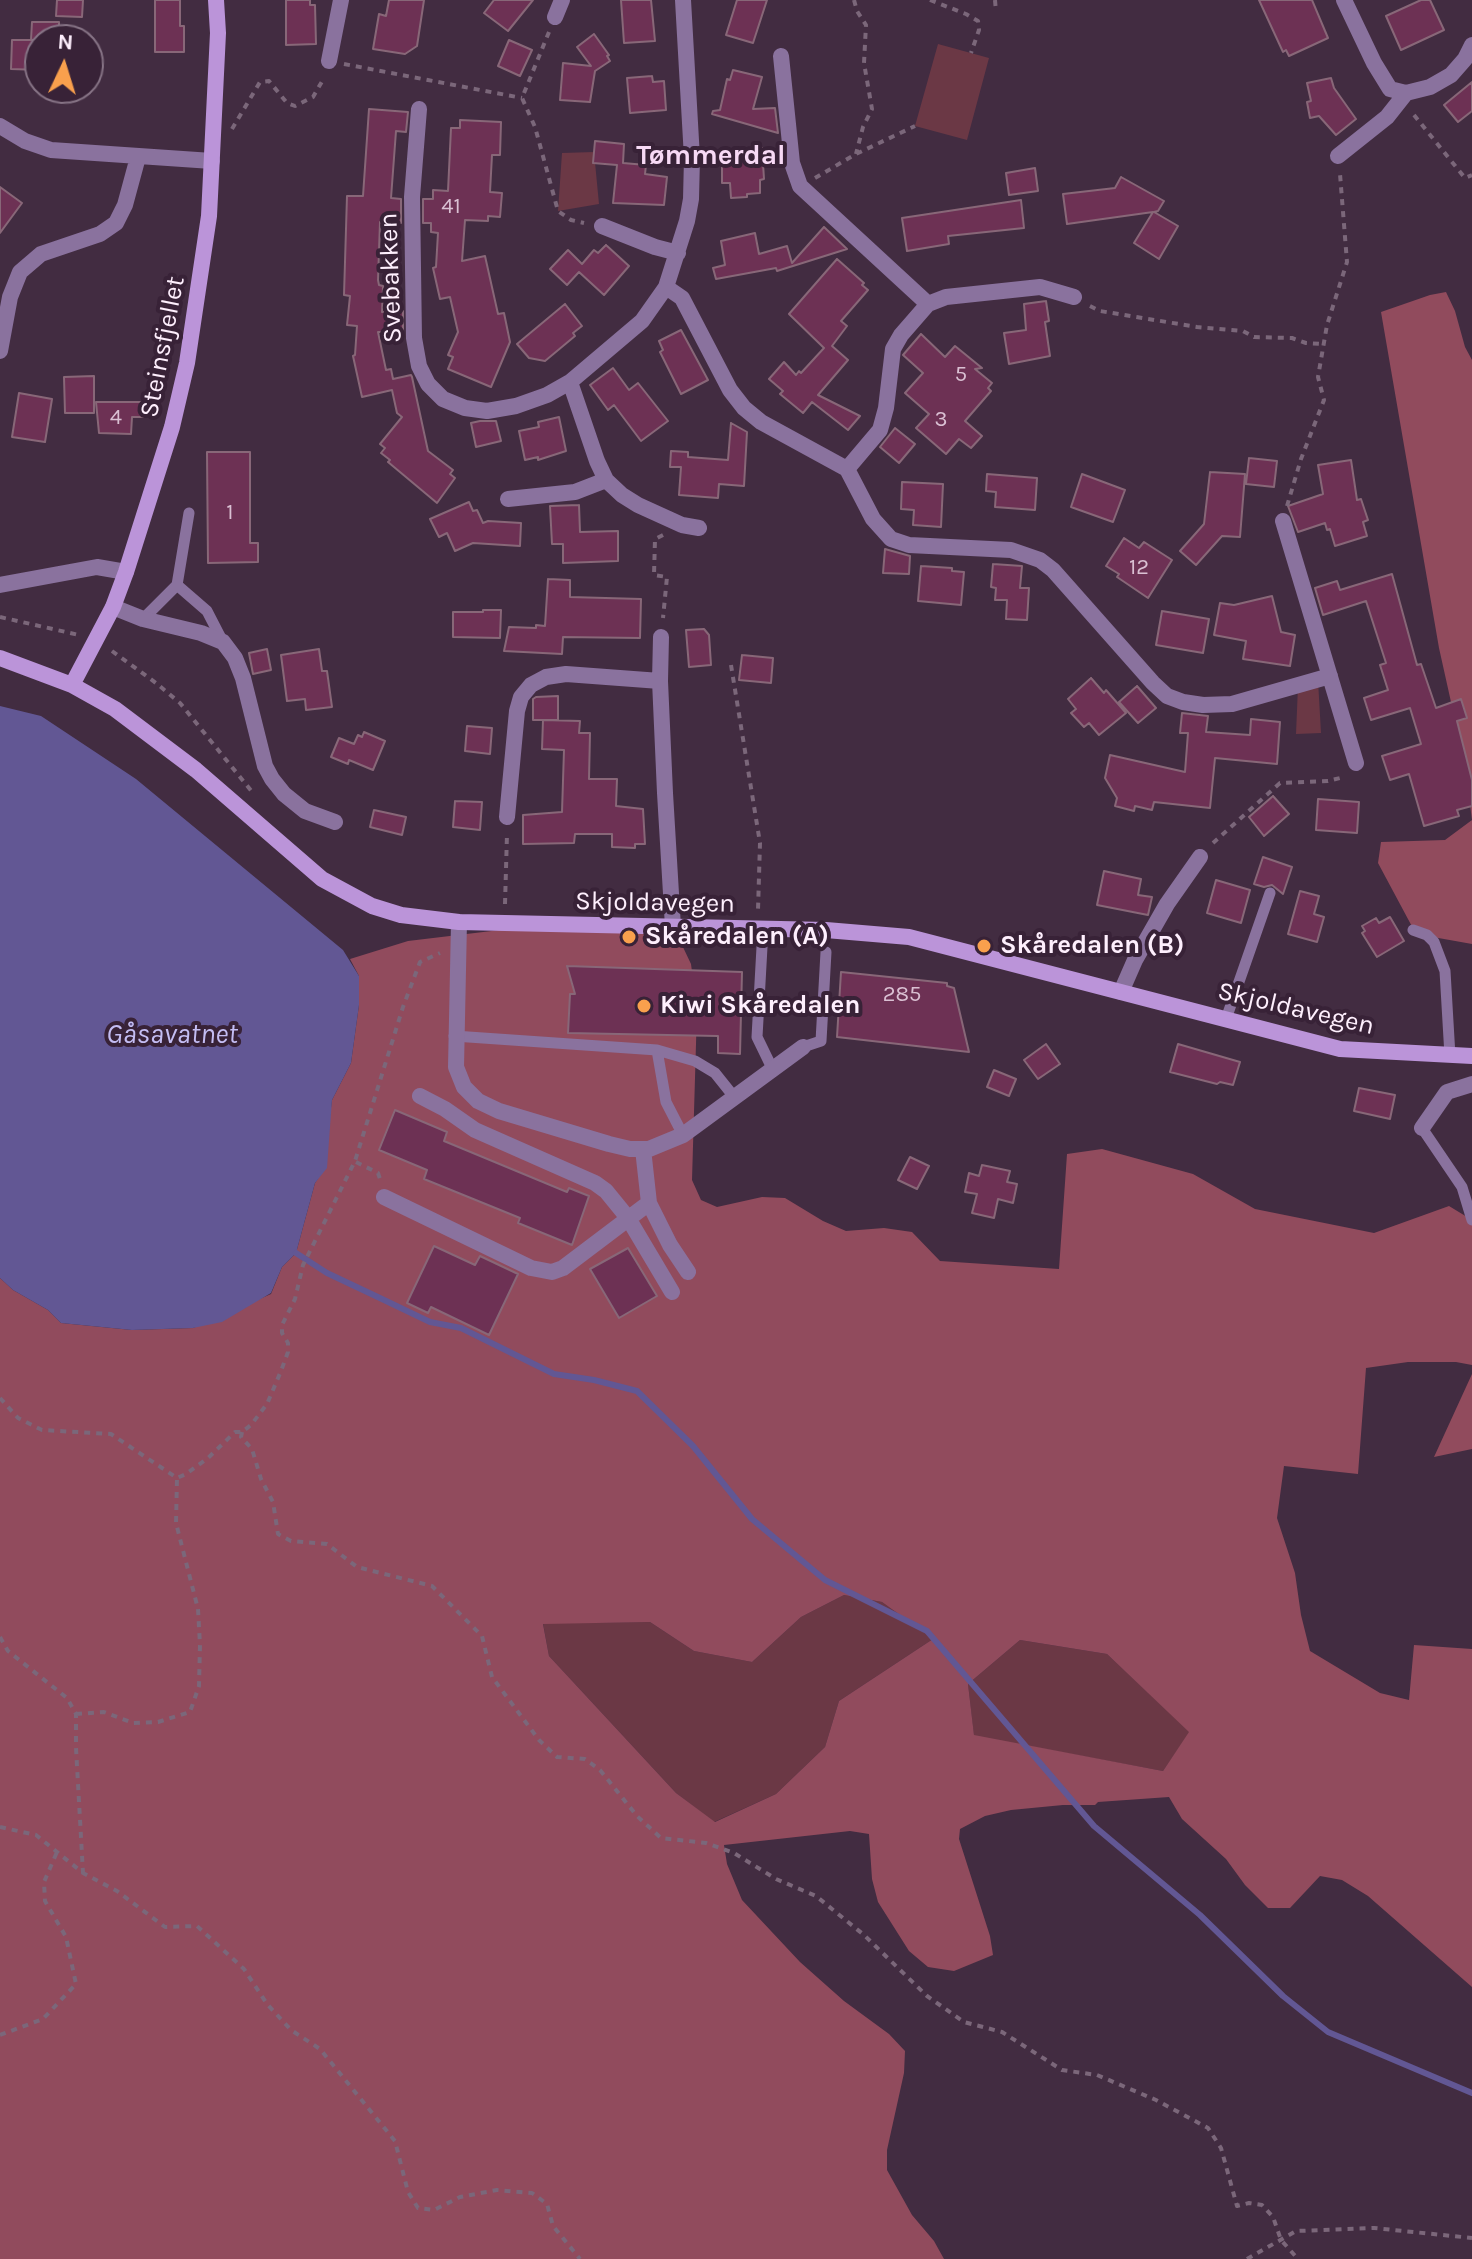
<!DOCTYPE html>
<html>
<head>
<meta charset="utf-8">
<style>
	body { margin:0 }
	#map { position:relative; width:1472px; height:2259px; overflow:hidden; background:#422c41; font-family:Karla,sans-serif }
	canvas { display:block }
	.north { position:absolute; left:24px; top:24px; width:80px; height:80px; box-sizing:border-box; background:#382237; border:2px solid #877486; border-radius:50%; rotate:4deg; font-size:22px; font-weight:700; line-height:32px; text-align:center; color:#feeffd }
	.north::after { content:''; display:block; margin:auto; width:28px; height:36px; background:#f9a04d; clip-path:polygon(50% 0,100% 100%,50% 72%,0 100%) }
</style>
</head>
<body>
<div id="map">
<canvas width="1472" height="2259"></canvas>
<div class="north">N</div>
</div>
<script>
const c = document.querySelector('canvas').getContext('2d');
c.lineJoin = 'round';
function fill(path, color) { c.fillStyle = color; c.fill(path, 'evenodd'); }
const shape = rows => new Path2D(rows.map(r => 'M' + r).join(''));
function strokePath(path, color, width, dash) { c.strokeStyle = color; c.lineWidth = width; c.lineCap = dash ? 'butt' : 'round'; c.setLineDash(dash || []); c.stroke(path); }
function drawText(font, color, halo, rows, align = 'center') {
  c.font = font + ' Karla,sans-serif'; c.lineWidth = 8; c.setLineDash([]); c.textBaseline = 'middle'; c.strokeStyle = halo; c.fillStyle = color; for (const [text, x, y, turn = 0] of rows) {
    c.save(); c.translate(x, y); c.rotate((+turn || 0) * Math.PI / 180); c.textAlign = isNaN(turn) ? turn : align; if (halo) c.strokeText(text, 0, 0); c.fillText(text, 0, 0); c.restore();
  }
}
const green = shape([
	[938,44,989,58,967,140,915,126],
	[594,152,599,204,558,211,562,153],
	[1318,680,1321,733,1296,734,1298,686],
	[844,1595,882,1602,933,1639,839,1701,825,1747,776,1794,714,1822,676,1793,549,1656,543,1623,650,1622,694,1651,752,1662,801,1617],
	[1020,1640,1107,1654,1190,1732,1163,1771,974,1736,968,1684]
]);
const forest = shape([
	[1446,292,1455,311,1465,347,1472,360,1472,944,1416,934,1378,863,1381,842,1445,840,1472,820,1465,765,1439,648,1381,312,1430,295],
	[550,924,666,925,682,945,691,964,697,1010,692,1180,701,1200,717,1207,762,1197,785,1198,823,1221,846,1231,884,1228,912,1232,940,1261,1059,1269,1067,1154,1102,1149,1193,1174,1255,1209,1374,1233,1449,1206,1472,1220,1472,1365,1456,1362,1408,1362,1366,1368,1358,1474,1284,1466,1277,1518,1295,1573,1301,1615,1310,1651,1380,1693,1409,1700,1414,1645,1472,1649,1472,1987,1368,1896,1342,1880,1320,1876,1290,1908,1268,1908,1245,1885,1226,1859,1182,1819,1169,1797,1098,1802,1095,1805,1063,1805,1011,1810,985,1816,960,1829,959,1839,990,1936,993,1955,954,1971,928,1967,909,1951,878,1902,872,1879,869,1834,850,1831,724,1845,727,1864,742,1900,800,1962,844,2001,889,2034,905,2051,904,2073,887,2150,887,2170,912,2215,934,2241,944,2259,0,2259,0,1278,13,1290,48,1310,61,1323,132,1330,193,1328,271,1294,282,1267,296,1253,315,1183,323,1171,332,1100,351,1063,359,1005,359,976,350,959,408,941],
	[844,1595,882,1602,933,1639,839,1701,825,1747,776,1794,715,1822,676,1793,549,1656,543,1624,650,1622,694,1651,752,1662,801,1617],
	[1020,1640,1107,1654,1189,1732,1163,1771,974,1735,968,1684],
	[1472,1374,1472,1449,1434,1457]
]);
const water = shape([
	[0,706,41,716,136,779,343,950,359,976,359,1005,351,1063,332,1100,327,1168,315,1183,296,1253,282,1267,271,1293,222,1322,193,1328,132,1330,61,1323,48,1310,13,1290,0,1278]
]);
const stream = shape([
	[296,1253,327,1273,382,1299,430,1322,461,1328,554,1374,594,1380,637,1391,693,1446,752,1519,825,1580,927,1631,1094,1826,1200,1915,1283,1996,1328,2032,1472,2093]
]);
const building = shape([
	[57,0,83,0,82,17,56,16,57,0],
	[155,0,180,0,180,26,184,26,184,52,155,52,155,0],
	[286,0,310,0,310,5,315,5,316,44,286,45,286,0],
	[389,0,424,0,417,46,405,54,373,49,379,14,386,16,389,0],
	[494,0,533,0,508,31,484,13,494,0],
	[621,0,651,0,655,41,624,43,621,0],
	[737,0,767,0,753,43,726,35,737,0],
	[1259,0,1312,0,1328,38,1289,56,1286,50,1283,52,1259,0],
	[1421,0,1430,0,1444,30,1401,50,1386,16,1421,0],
	[32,22,59,22,59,40,31,40,32,22],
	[594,34,609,55,607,56,610,61,595,71,590,102,560,100,563,63,591,66,577,47,594,34],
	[12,40,40,40,40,70,11,69,12,40],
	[509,40,532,50,520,76,498,66,509,40],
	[733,70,762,77,753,109,775,108,778,133,712,114,713,111,720,110,727,79,730,80,733,70],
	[652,76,653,82,664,81,666,110,630,113,627,78,652,76],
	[1331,78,1334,88,1356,119,1336,135,1319,116,1310,118,1307,102,1311,101,1307,83,1331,78],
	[1472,82,1472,111,1458,122,1444,105,1472,82],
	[369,109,408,112,406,132,396,131,391,198,401,199,401,223,380,222,378,280,379,285,383,286,382,312,403,311,403,332,378,332,386,370,391,369,393,379,411,375,412,377,428,451,453,470,450,474,455,478,437,503,388,462,390,460,381,453,385,448,380,444,402,417,397,413,392,390,362,397,353,356,355,355,357,326,347,325,350,296,344,295,347,196,363,196,369,109],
	[460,120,501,122,500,155,492,155,490,192,502,193,500,217,488,216,488,221,465,220,462,261,485,256,498,314,504,313,510,342,491,387,448,369,453,357,448,355,458,332,450,297,440,299,433,268,436,267,438,233,431,232,431,223,423,223,423,199,433,199,433,190,448,191,451,128,460,128,460,120],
	[595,141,624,144,623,163,646,165,645,174,667,177,664,205,613,203,617,165,593,163,595,141],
	[762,148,764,179,760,180,760,193,747,194,747,197,731,198,730,183,722,183,722,166,729,166,729,150,762,148],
	[1035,168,1038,191,1009,195,1006,173,1035,168],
	[1121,177,1164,201,1158,211,1154,212,1178,226,1159,259,1134,243,1153,212,1067,224,1063,194,1115,188,1121,177],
	[0,187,22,203,0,233,0,187],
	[1021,200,1024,228,948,236,949,244,907,251,902,218,1021,200],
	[824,227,847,249,777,271,776,268,716,279,713,268,725,265,721,241,755,233,759,254,787,246,792,263,824,227],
	[606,245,629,266,604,295,579,272,567,285,550,269,568,250,582,264,594,250,598,253,606,245],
	[837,259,864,283,862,285,868,290,841,321,847,326,832,346,848,360,818,395,860,416,848,430,812,402,803,413,780,394,783,391,769,379,784,362,796,375,799,371,801,373,824,348,789,314,837,259],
	[1046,301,1049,321,1045,322,1050,356,1009,364,1004,333,1026,330,1024,304,1046,301],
	[565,304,582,326,573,333,575,336,545,361,529,358,517,344,565,304],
	[681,330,708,380,681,394,660,352,663,350,659,341,681,330],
	[921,334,945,357,955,346,982,368,975,369,992,383,988,388,991,391,965,421,982,436,971,448,959,439,946,454,916,428,929,414,905,393,923,373,903,355,921,334],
	[613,368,629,390,638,383,668,421,641,441,614,405,608,410,590,385,613,368],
	[94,376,94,413,65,413,64,377,94,376],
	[19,393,52,399,45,442,12,437,19,393],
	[96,402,145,402,145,417,132,417,131,434,99,433,96,402],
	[559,417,566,451,538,460,538,457,525,460,519,431,539,427,538,422,559,417],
	[480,421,496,421,501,441,476,447,471,423,480,421],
	[731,423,747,432,744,486,719,484,718,498,679,495,681,467,670,467,671,451,688,452,688,457,728,460,731,423],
	[895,428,915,444,899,463,880,447,895,428],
	[207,452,250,452,250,543,258,543,258,562,208,563,207,452],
	[1249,458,1277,461,1274,487,1246,484,1249,458],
	[1351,460,1357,500,1361,499,1368,520,1363,522,1367,536,1335,546,1330,529,1327,530,1325,523,1298,532,1288,506,1323,494,1318,465,1351,460],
	[1210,472,1245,474,1240,537,1222,536,1196,565,1180,551,1204,524,1210,472],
	[987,474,1037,478,1035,510,995,507,996,492,986,491,987,474],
	[1082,474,1125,490,1113,522,1071,507,1082,474],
	[902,482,943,484,941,527,913,525,914,510,901,509,902,482],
	[469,502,473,511,477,510,483,523,488,521,521,523,520,546,473,543,455,551,447,533,439,537,430,519,469,502],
	[579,505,580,532,618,531,618,561,563,563,563,544,552,544,550,506,579,505],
	[1124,538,1139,548,1144,542,1172,560,1148,598,1117,577,1119,574,1106,566,1124,538],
	[885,549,910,556,909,574,883,573,885,549],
	[993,564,1022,566,1020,588,1029,588,1027,620,1006,619,1007,600,995,600,996,588,991,587,993,564],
	[921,566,952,568,952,571,964,572,961,605,918,601,921,566],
	[1392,574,1417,665,1421,664,1436,708,1461,699,1467,718,1457,721,1472,780,1472,806,1457,810,1459,816,1424,826,1409,774,1390,780,1382,756,1421,744,1410,708,1371,720,1364,698,1388,690,1380,665,1386,663,1366,601,1323,615,1315,588,1337,581,1340,590,1392,574],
	[548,579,570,580,570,597,641,599,640,638,563,637,562,654,504,651,509,627,536,628,536,625,545,626,548,579],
	[1272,596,1281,632,1295,635,1290,666,1243,659,1246,641,1214,635,1220,603,1234,605,1272,596],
	[483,610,501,610,500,638,453,637,453,612,483,612,483,610],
	[1162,611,1209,619,1203,653,1156,645,1162,611],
	[704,629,709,635,711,665,689,667,686,630,704,629],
	[267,649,271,670,253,674,249,653,267,649],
	[319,649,322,671,327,671,332,707,306,710,305,699,287,701,281,655,319,649],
	[742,655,773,658,771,683,739,680,742,655],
	[1091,678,1104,693,1106,690,1126,713,1099,735,1089,723,1084,727,1071,713,1076,709,1068,699,1091,678],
	[1137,686,1156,708,1138,723,1119,702,1137,686],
	[558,696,558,720,533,720,533,699,536,697,558,696],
	[1182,713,1208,716,1206,732,1250,735,1251,719,1280,722,1277,764,1215,758,1210,808,1154,802,1152,810,1135,806,1134,811,1115,806,1117,798,1105,778,1110,755,1185,772,1188,733,1180,733,1182,713],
	[543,720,580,721,579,733,590,733,589,779,617,779,616,806,643,809,645,844,635,844,635,848,612,847,612,834,575,834,574,843,523,844,523,815,562,812,564,750,542,749,543,720],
	[467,726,492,728,490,754,465,751,467,726],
	[364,732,385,741,373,770,349,760,348,764,331,757,339,738,354,744,358,735,362,737,364,732],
	[1273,796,1289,814,1264,836,1249,817,1273,796],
	[1318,799,1359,802,1357,833,1316,830,1318,799],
	[455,801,482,802,480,830,453,827,455,801],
	[374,810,406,817,402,835,370,827,374,810],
	[1263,857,1292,867,1283,894,1272,885,1264,887,1254,884,1263,857],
	[1104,871,1141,879,1138,895,1152,897,1148,915,1097,905,1104,871],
	[1216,880,1250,890,1241,923,1207,913,1216,880],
	[1300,891,1319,896,1314,914,1324,917,1317,942,1288,934,1300,891],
	[1390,917,1404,941,1377,957,1362,933,1365,931,1362,926,1376,918,1379,923,1390,917],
	[567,966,742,972,740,1054,718,1053,718,1036,568,1033,570,994,575,994,567,966],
	[841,972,947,983,947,986,954,988,969,1052,837,1037,841,972],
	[1046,1044,1060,1064,1038,1079,1024,1060,1046,1044],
	[1178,1044,1240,1062,1233,1085,1220,1082,1217,1084,1170,1072,1178,1044],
	[994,1070,1016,1079,1009,1096,987,1087,994,1070],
	[1359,1088,1395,1095,1390,1119,1354,1111,1359,1088],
	[395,1110,447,1132,444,1141,567,1192,569,1188,589,1196,572,1245,518,1223,520,1218,424,1179,427,1170,379,1150,395,1110],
	[910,1157,929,1166,917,1189,898,1180,910,1157],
	[982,1165,1010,1171,1007,1182,1017,1184,1013,1203,998,1199,994,1218,972,1213,977,1194,965,1192,969,1173,979,1176,982,1165],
	[434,1246,475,1265,480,1256,518,1274,489,1335,431,1307,428,1313,407,1303,434,1246],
	[628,1248,657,1296,619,1318,590,1269,628,1248]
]);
const path = shape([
	[854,0,857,11,866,25,864,63,872,109,863,127,856,154],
	[930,0,966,14,978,21,979,30,971,53],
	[995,0,996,12],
	[549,32,522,98,535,127,558,211,571,220,584,223],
	[344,64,522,98],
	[1414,115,1465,178,1472,175],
	[232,129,260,82,269,81,287,103,295,106,313,97,324,78],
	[815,178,856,154,915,126],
	[1090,306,1100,311,1197,327,1243,331,1254,337,1292,338,1306,343,1323,344],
	[1287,506,1301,459,1324,400,1318,377,1327,325,1347,262,1340,174],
	[663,535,655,539,654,575,667,577,663,618],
	[0,617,79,635],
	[112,651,156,683,180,703,253,793],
	[731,665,760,843,758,910],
	[1213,843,1280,783,1328,781,1344,777],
	[505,904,507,834],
	[356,1162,378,1173,380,1179],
	[0,1398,18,1418,42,1430,111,1434,177,1478,186,1474,208,1458,235,1432,242,1432,251,1425,267,1404,281,1371,288,1352,288,1343,282,1333,282,1325,295,1299,303,1265,355,1161,403,1007,420,962,440,953],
	[242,1432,241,1437,252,1449,261,1479,273,1502,278,1534,291,1541,327,1544,357,1567,432,1586,482,1636,492,1677,539,1740,557,1757,585,1759,600,1770,637,1816,661,1838,706,1843,734,1853,776,1879,816,1896,864,1935,927,1996,964,2022,1002,2032,1062,2070,1097,2075,1156,2100,1208,2128,1221,2148,1237,2206,1249,2203,1262,2205,1273,2217,1281,2240,1298,2259],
	[0,1637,8,1651,67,1698,76,1714,76,1748,83,1873],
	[76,1714,104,1712,133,1723,158,1722,190,1712,199,1686,200,1645,198,1609,176,1523,177,1478],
	[0,1827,36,1835,83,1873,117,1891,165,1927,197,1926,244,1969,267,2004,291,2030,320,2049,395,2141,408,2192,418,2208,434,2210,460,2197,497,2190,532,2193,547,2204,553,2226,580,2259],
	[0,2035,43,2019,76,1984,66,1937,45,1901,44,1882,57,1852],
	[1247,2259,1296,2231,1374,2228,1472,2238]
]);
const lane = shape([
	[177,585,189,513],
	[143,619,177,585,207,611,223,642],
	[1413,930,1427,935,1434,942,1445,971,1450,1056],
	[762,947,757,1037,773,1070],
	[1226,1019,1270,893],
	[454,1036,657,1050,695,1061,715,1073,735,1098],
	[803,1047,821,1041,826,952],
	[657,1050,666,1102,683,1135],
	[1422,1128,1462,1187,1472,1220]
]);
const street = shape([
	[1344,0,1374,63,1390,89,1406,93,1430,87,1451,75,1465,59,1472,45],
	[555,17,562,0],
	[781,56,792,163,800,186,928,304],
	[329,61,341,0],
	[419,109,412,197,414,338,419,366,428,384,443,399,465,408,487,411,516,406,547,395,570,382,642,321,666,287,687,221,691,199,692,158,683,0],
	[0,126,25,141,51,150,212,161],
	[1338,156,1387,117,1406,93],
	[602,226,655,247,678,253],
	[666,287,682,298,730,390,744,408,761,422,847,469,873,519,891,539,909,545,1011,550,1040,560,1053,570,1153,683,1167,696,1183,702,1203,705,1232,704,1330,676],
	[0,351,10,297,20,272,41,254,100,234,116,223,125,205,138,157],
	[570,382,597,461,606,480,622,495,638,505,682,525,699,528],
	[847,469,880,430,886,408,893,349,901,335,928,304,946,297,1040,287,1074,297],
	[508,499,575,492,606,480],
	[1283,521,1356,763],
	[0,585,97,567,126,572],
	[113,607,143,619,201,633,223,642,235,658,243,678,265,766,272,779,284,794,305,811,335,822],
	[661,637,660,681,665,793,673,927],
	[507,817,517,711,521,697,531,685,546,677,566,674,660,681],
	[459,922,456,1067,464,1087,478,1101,499,1111,609,1144,630,1149,649,1149,683,1135,803,1047],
	[1121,992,1135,960,1167,904,1200,857],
	[420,1096,445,1109,475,1130,595,1183,606,1191,628,1218,672,1292],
	[1422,1128,1447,1092,1472,1084],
	[643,1149,649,1203,670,1245,688,1272],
	[384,1197,531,1268,552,1272,563,1268,649,1203]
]);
const secondary = shape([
	[0,658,72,685,115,709,196,770,322,879,372,906,401,915,459,922,826,930,909,937,1340,1049,1472,1056],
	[72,685,113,607,126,572,172,427,187,363,209,216,218,33,216,0]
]);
const markers = [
	[629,937,8,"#f9a04d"],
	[984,946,8,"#f9a04d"],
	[644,1006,8,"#f9a04d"]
];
const numberNames = [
	["41",451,207],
	["5",961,375],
	["4",116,418],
	["3",941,420],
	["1",230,513],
	["12",1139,568],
	["285",902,995]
];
const streetNames = [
	["Svebakken",391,278,-92],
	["Steinsfjellet",163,347,-79],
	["Skjoldavegen",655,903,1],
	["Skjoldavegen",1296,1009,13]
];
const poiNames = [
	["Skåredalen (A)",645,937],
	["Skåredalen (B)",1000,946],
	["Kiwi Skåredalen",660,1006]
];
const neighbourhoodNames = [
	["Tømmerdal",711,156]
];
const waterNames = [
	["Gåsavatnet",172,1035]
];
fill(green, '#6b3845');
fill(forest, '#914b5d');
fill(water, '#625794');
strokePath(stream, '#625794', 6);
fill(building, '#6d3154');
strokePath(building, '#886778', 2);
strokePath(path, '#7b677a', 4, [6, 6]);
strokePath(lane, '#8a729e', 11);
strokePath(street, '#8a729e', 16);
strokePath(secondary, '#bb94d9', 16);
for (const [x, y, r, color] of markers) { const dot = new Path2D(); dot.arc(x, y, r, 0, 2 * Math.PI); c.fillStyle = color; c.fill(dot); strokePath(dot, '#382237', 3); }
drawText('22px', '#dac0d3', null, numberNames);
drawText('26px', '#feeffd', '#382237', streetNames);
drawText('bold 26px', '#feeffd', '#382237', poiNames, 'left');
drawText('bold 28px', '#f7d9f5', '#382237', neighbourhoodNames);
drawText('italic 28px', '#c4bdf3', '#382237', waterNames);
</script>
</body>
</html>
